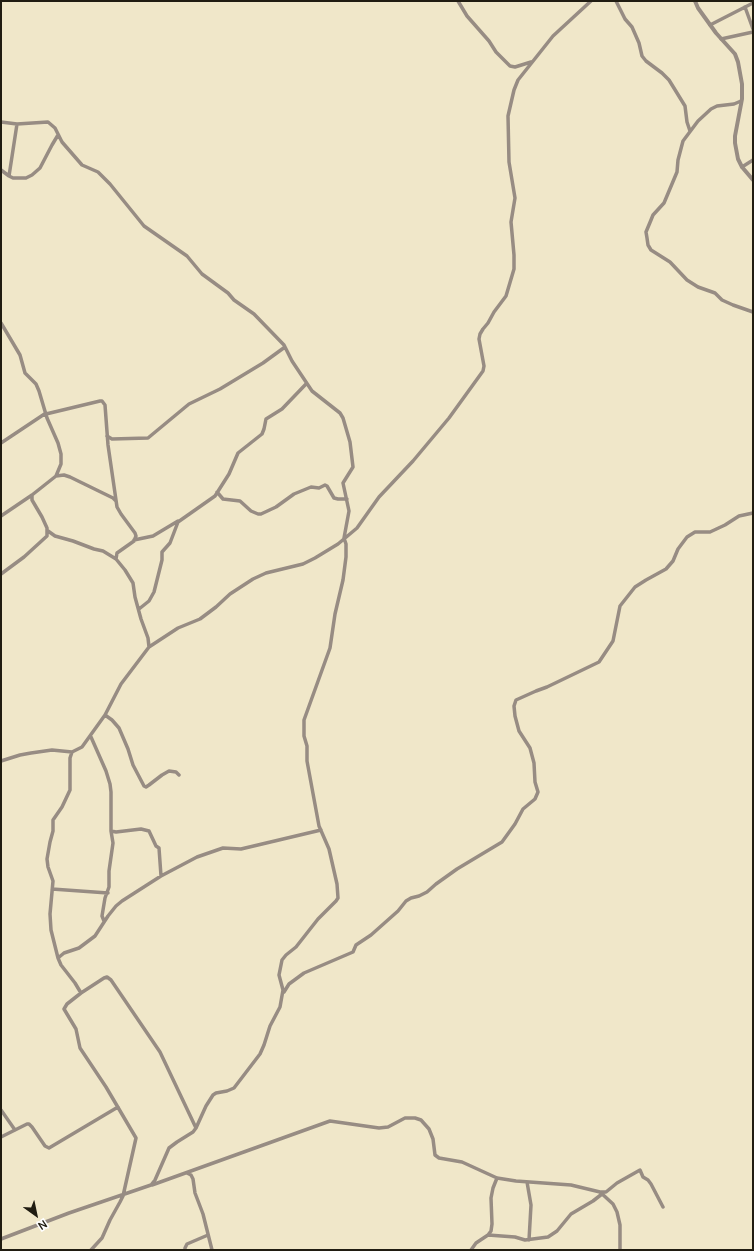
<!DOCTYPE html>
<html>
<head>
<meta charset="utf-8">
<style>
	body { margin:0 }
	#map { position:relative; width:754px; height:1251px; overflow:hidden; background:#f0e7c9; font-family:Manrope,sans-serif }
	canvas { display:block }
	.frame { position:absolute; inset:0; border:2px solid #201c11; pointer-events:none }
	.north { position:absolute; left:16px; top:1195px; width:40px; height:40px; -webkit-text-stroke:3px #fff; paint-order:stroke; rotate:147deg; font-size:11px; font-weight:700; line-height:16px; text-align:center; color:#201c11 }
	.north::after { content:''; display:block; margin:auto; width:14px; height:18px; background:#201c11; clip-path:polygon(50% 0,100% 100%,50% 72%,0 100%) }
</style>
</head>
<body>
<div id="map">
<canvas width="754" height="1251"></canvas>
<div class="frame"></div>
<div class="north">N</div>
</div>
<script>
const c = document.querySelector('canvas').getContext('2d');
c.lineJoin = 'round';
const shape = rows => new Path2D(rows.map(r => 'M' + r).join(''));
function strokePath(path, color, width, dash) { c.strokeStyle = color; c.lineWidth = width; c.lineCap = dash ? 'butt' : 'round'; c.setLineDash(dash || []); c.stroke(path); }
const minor = shape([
	[458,1,467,16,489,41,496,52,510,66,515,67,531,62],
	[616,1,625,19,632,27,639,43,642,56,646,61,662,73,669,80,685,106,687,122,690,131],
	[745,7,753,29],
	[710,25,753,3],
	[721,39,753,32],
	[741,101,734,104,717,106,711,109,698,121,683,141,678,160,677,172,664,203,653,215,651,220,646,232,647,238,648,245,651,250,670,262,687,280,698,287,715,293,722,300,733,305,753,312],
	[1,122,17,124,48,122,55,128,62,142,82,165,98,172,110,184,144,226,187,256,202,274,228,293,234,300,254,314,284,345,292,361,312,391,340,413,343,418,350,442,353,467,343,483,349,511,344,538,346,544,346,557,343,580,335,614,330,648,304,720,304,736,307,746,307,761,319,826,329,849,337,884,338,898,336,901,318,919,296,947,286,955,282,960,279,975,283,990,280,1007,270,1026,264,1045,260,1054,234,1088,227,1091,216,1093,213,1095,206,1106,196,1128,193,1132,177,1142,169,1148,155,1180,151,1185,69,1213,1,1239],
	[742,167,753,160],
	[1,170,9,176,13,178,26,178,32,175,40,168,52,145,58,135],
	[9,176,17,124],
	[1,323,20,355,25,373,36,384,39,391,47,418,58,443,61,454,61,464,56,476,32,495,1,516],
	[46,414,100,401,102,401,105,405,108,445,117,507,121,514,135,533,136,536,134,541,117,553,116,559],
	[107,436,112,439,148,438,189,404,220,389,263,363,285,347],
	[1,443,46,413],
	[56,476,64,475,70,477,113,498,116,501],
	[217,492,223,499,240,501,251,511,258,514,261,514,276,507,294,494,311,487,319,488,325,485,327,486,334,498,338,499,347,499],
	[48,531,55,536,73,541,94,549,103,551,116,559,125,570,133,583,135,597,141,619,148,638,149,647],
	[134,540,153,536,178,521],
	[1,574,24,557,47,536,47,528,42,517,32,500,32,495],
	[139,609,149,601,154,592,162,560,162,552,170,543,178,522,215,496,229,474,238,453,262,434,264,429,266,419,282,409,306,384],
	[105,715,112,720,119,728,128,749,133,765,144,786,146,787,149,785,162,775,169,771,176,772,179,775],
	[91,737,106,771,110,784,111,792,111,831,113,843,109,871,109,887,105,898,102,916,104,921],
	[1,761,20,755,31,753,52,750,72,752,82,747,105,715,121,684,149,647,178,628,200,619,216,607,230,594,253,579,266,573,303,564,315,558,338,544,357,528,379,497,413,461,449,418,483,371,484,366,479,339,480,334,483,329,488,323,494,312,506,296,514,269,514,255,511,222,515,198,509,162,508,116,514,90,518,80,553,36,591,1],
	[111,831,116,832,141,829,149,831,156,846,159,848,161,876],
	[52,889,108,893],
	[58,958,51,930,50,914,53,881,48,867,47,859,50,842,53,831,53,820,62,807,70,790,70,758,72,752],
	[284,992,289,984,304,973,353,952,356,945,371,935,398,911,406,901,411,898,419,896,427,892,436,884,457,869,502,842,515,824,523,809,535,799,538,792,535,782,534,763,530,748,519,731,515,716,514,706,516,700,536,691,547,687,599,662,613,641,620,606,635,587,646,580,666,569,673,561,678,549,687,537,695,532,710,532,725,525,739,516,753,513],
	[81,993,104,978,107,977,111,980,160,1052,196,1128],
	[1,1110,15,1130],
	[1,1137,27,1124,29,1124,32,1127,45,1146,49,1148,118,1107],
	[187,1173,191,1175,193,1179,195,1193,203,1214,212,1250],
	[527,1182,531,1205,529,1240],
	[152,1185,330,1121,379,1128,388,1127,405,1118,415,1118,421,1120,429,1129,433,1139,435,1155,439,1158,462,1162,497,1178,516,1181,571,1185,600,1192,613,1204,617,1212,620,1225,620,1250],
	[601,1192,606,1192,617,1183,640,1170,643,1177,648,1180,651,1184,663,1207],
	[488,1235,515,1237,525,1240,548,1237,557,1231,571,1214,593,1201,602,1194],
	[91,1250,102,1238,110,1220,120,1202,123,1196,136,1138,106,1087,80,1048,76,1029,64,1009,67,1004,81,993,75,983,61,965,58,958,64,953,79,948,95,936,108,916,116,906,122,901,161,876,197,857,223,848,241,849,321,830],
	[185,1250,185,1248,187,1244,208,1235],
	[471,1250,476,1243,488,1235,491,1231,492,1224,491,1198,493,1188,497,1178]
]);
const tertiary = shape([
	[695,1,698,8,716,33,735,54,738,62,742,84,742,99,735,136,735,143,738,159,742,167,753,180]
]);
strokePath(minor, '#978c83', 3.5);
strokePath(tertiary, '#978c83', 4);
</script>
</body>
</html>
